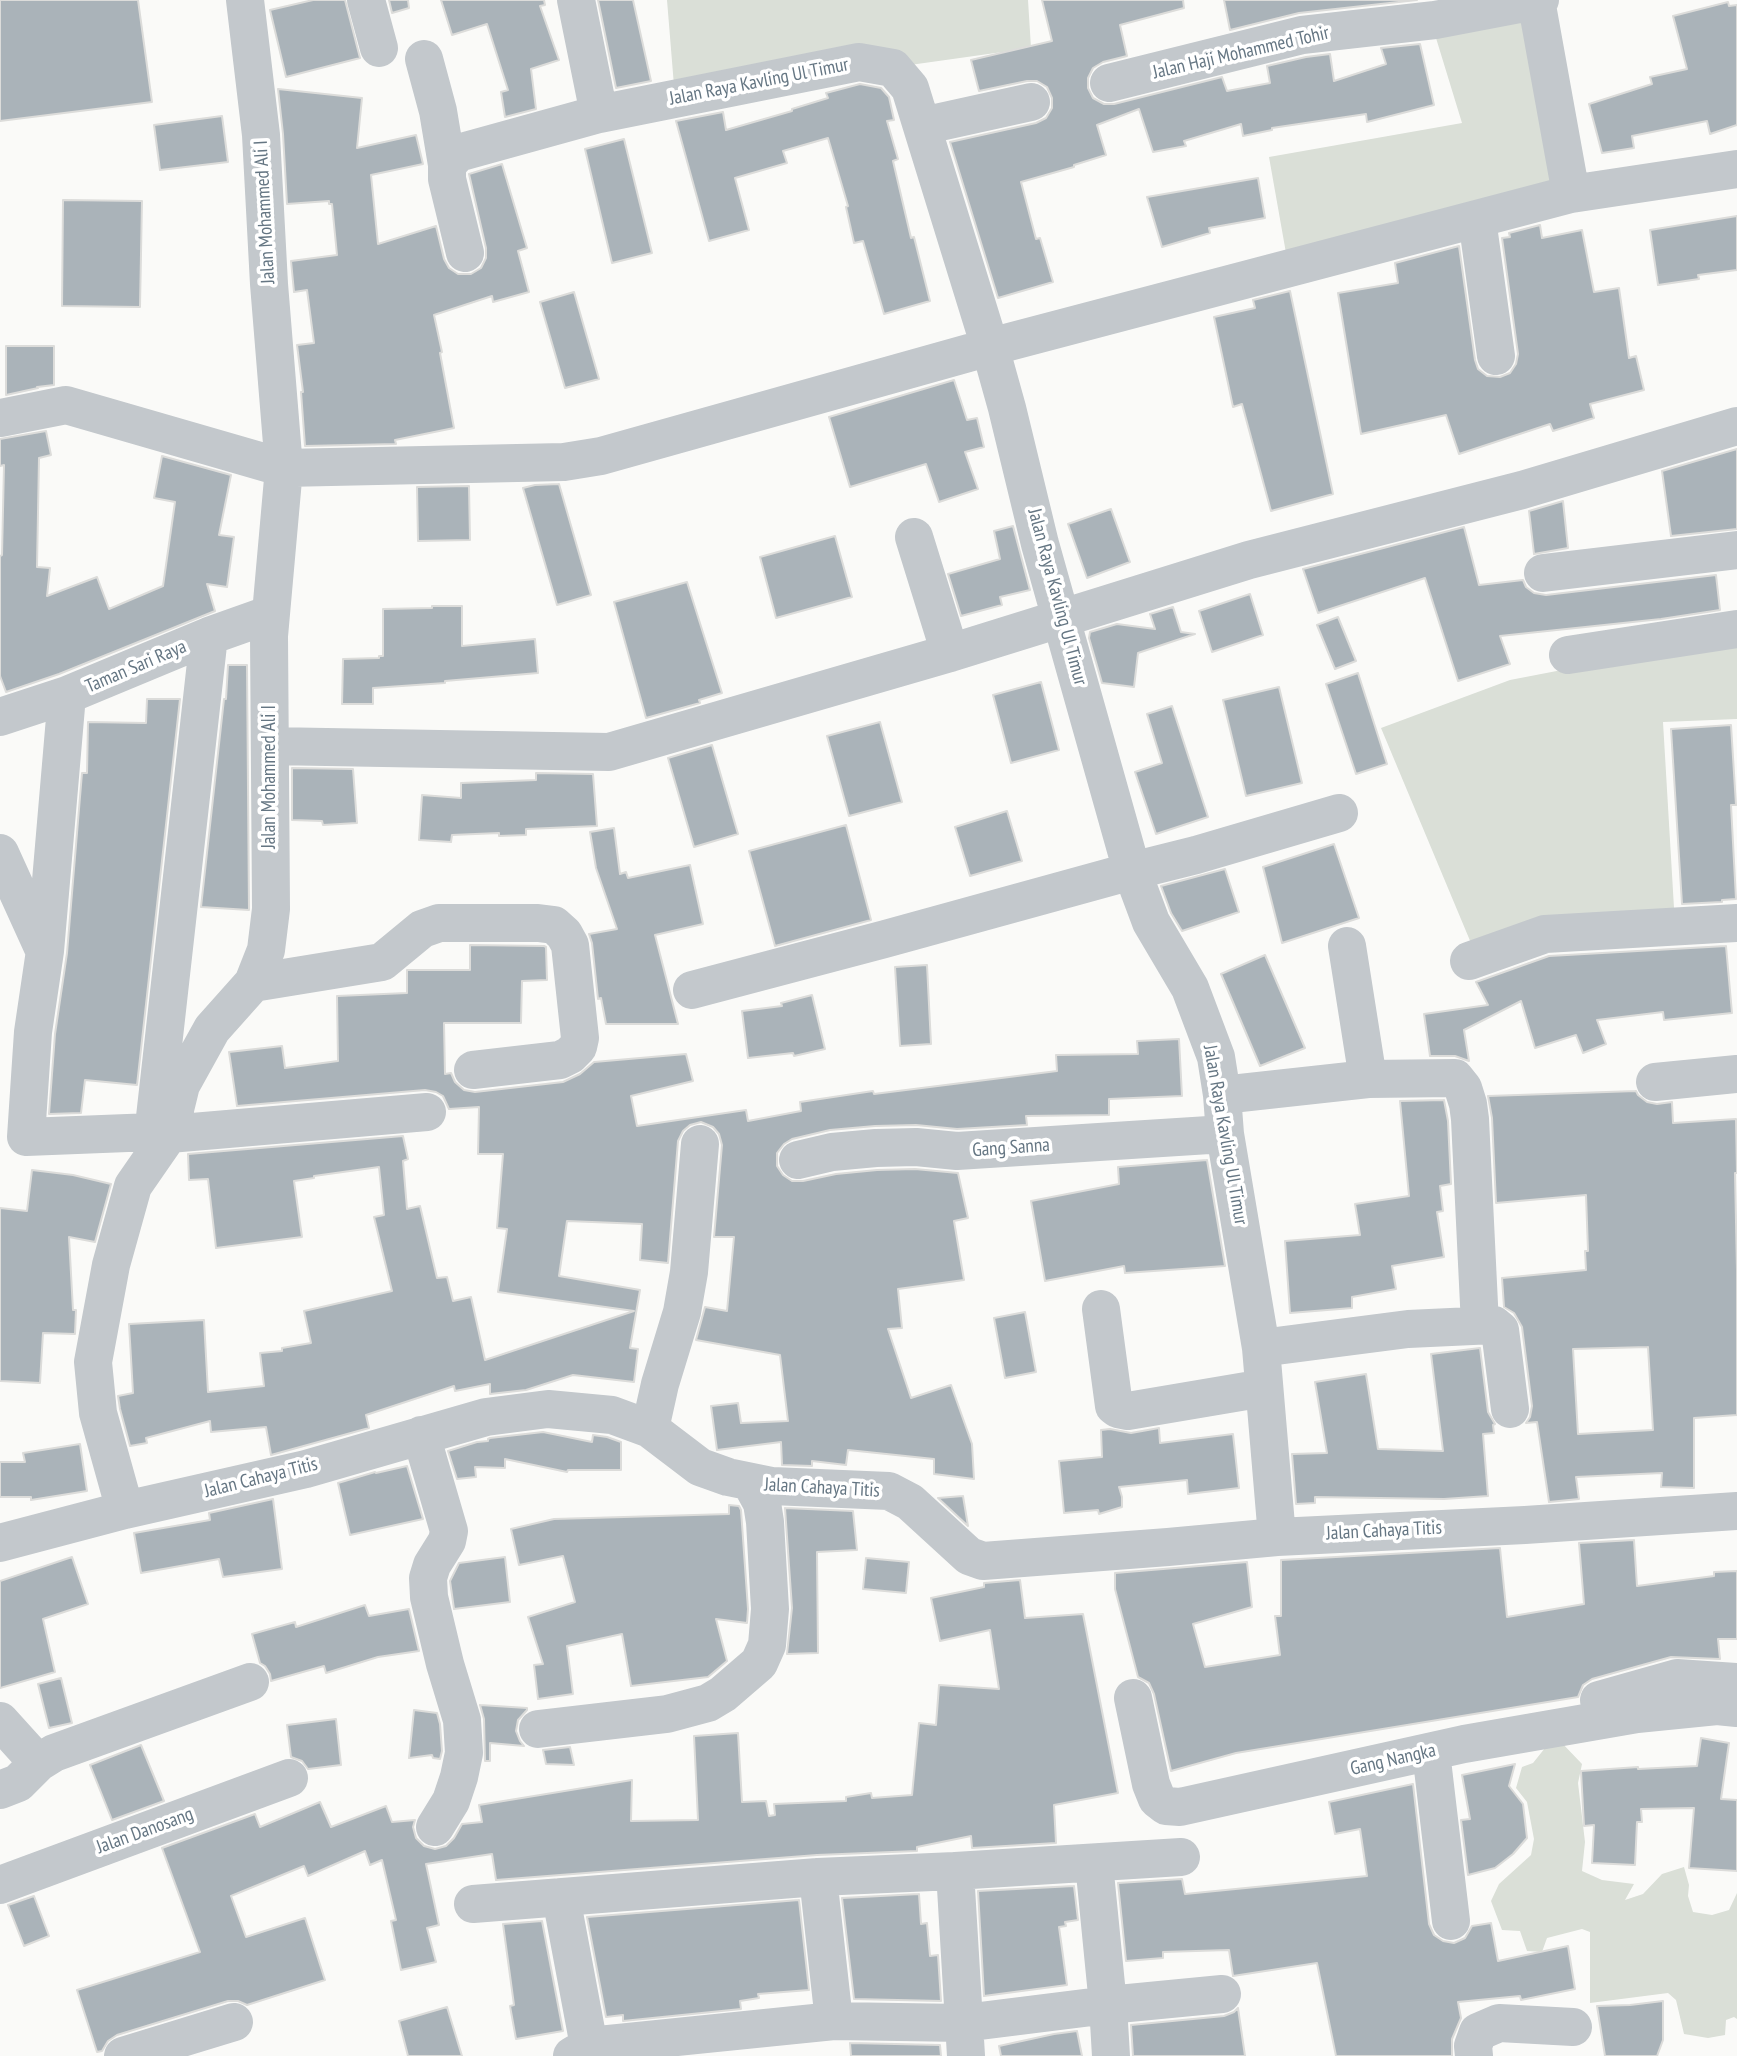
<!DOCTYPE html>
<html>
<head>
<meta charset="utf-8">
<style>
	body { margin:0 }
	canvas { display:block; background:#fafaf8 }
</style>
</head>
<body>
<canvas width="1737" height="2056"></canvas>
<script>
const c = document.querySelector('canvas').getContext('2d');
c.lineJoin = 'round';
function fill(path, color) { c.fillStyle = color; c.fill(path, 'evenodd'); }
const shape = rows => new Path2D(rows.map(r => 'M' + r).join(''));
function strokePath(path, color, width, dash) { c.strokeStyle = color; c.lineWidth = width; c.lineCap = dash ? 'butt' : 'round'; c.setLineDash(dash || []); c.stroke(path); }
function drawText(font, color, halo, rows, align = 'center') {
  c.font = font + ' "PT Sans Narrow",sans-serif'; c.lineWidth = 7; c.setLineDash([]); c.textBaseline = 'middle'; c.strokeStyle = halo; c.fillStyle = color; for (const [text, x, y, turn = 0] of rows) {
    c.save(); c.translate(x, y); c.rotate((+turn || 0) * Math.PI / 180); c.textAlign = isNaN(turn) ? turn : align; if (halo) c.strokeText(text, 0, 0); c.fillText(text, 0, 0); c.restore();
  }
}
const green = shape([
	[667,0,1028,0,1031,48,675,98],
	[1523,18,1557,195,1286,253,1269,157,1462,123,1436,38],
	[1737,646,1737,719,1663,722,1674,908,1476,955,1381,728,1510,680,1650,653],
	[1561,1742,1582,1764,1578,1783,1585,1842,1582,1871,1602,1880,1634,1884,1625,1900,1643,1894,1662,1874,1684,1867,1689,1885,1688,1896,1693,1912,1712,1915,1729,1910,1737,1893,1737,2019,1734,2017,1726,2020,1725,2035,1708,2038,1684,2034,1676,2000,1668,1993,1590,2003,1590,1932,1582,1929,1547,1938,1542,1952,1527,1951,1520,1931,1502,1930,1491,1901,1499,1884,1531,1855,1534,1839,1527,1802,1516,1788,1522,1767,1533,1763,1545,1748]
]);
const building = shape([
	[0,0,138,0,152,102,0,121,0,0],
	[313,0,345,0,360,58,286,77,270,10,313,0],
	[389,0,408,0,409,8,392,13,389,0],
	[441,0,544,0,545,5,540,6,559,60,531,69,536,109,505,117,501,92,508,90,487,24,452,35,441,0],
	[598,0,633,0,651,81,616,88,598,0],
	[1042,0,1183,0,1184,8,1120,25,1127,56,1103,62,1093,68,1088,78,1088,88,1093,98,1104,104,1114,104,1222,77,1227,91,1270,83,1267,66,1306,57,1330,54,1334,81,1386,64,1381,48,1420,44,1434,105,1367,122,1366,114,1272,128,1272,130,1243,136,1241,124,1184,141,1186,146,1153,152,1139,109,1097,125,1106,155,1074,165,1074,167,1021,182,1036,239,1040,238,1053,282,998,298,950,142,1036,123,1046,118,1052,108,1052,98,1047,87,1037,81,1027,81,979,91,971,60,1052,41,1042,0],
	[1224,0,1417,0,1299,13,1230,30,1224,0],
	[1728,2,1729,6,1737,5,1737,125,1710,134,1707,121,1632,136,1634,148,1602,153,1589,104,1652,84,1650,77,1687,69,1673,16,1728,2],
	[860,84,881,88,889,97,894,120,887,121,898,159,893,161,911,238,914,237,930,301,884,314,863,241,854,243,846,207,848,206,828,138,783,151,787,163,735,178,749,230,709,241,676,121,723,112,726,130,792,111,792,109,828,98,826,93,860,84],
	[278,89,362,98,357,148,416,135,423,164,371,175,378,244,436,226,444,259,449,268,458,274,471,274,481,268,486,258,486,248,469,174,502,164,527,248,518,251,529,292,493,302,492,296,434,315,442,352,440,353,454,428,395,440,396,444,305,446,301,392,303,392,297,345,314,343,307,290,294,292,291,261,337,255,332,204,329,204,329,201,287,204,283,134,278,89],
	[222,116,228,162,160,170,154,125,222,116],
	[624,139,652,253,612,263,585,149,624,139],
	[1258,178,1265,218,1209,228,1210,233,1162,247,1147,197,1258,178],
	[63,200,142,201,140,307,62,306,63,200],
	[1737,216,1737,270,1698,275,1699,279,1658,285,1650,230,1737,216],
	[1540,225,1542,238,1582,230,1594,292,1619,288,1629,358,1636,356,1644,390,1590,404,1594,418,1553,431,1550,424,1459,454,1446,415,1361,434,1338,293,1398,283,1395,263,1459,246,1475,360,1478,369,1487,376,1500,377,1510,373,1516,364,1518,354,1502,238,1510,237,1509,233,1540,225],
	[1290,291,1333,494,1271,511,1242,404,1233,407,1214,317,1255,308,1253,300,1290,291],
	[574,292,599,379,565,388,540,302,574,292],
	[6,346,54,346,54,385,37,387,38,388,6,395,6,346],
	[954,380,967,420,977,418,984,447,965,452,978,489,939,502,926,464,850,487,829,417,954,380],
	[46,431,51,455,39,458,37,567,50,568,47,596,97,577,109,609,163,586,175,502,154,498,162,456,231,475,219,535,234,537,227,587,207,584,215,611,59,674,6,692,0,676,0,556,2,555,4,465,0,466,0,439,46,431],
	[1737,449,1737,529,1671,536,1662,471,1737,449],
	[559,484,591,595,557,605,523,488,535,485,559,484],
	[469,486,470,540,418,541,417,487,469,486],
	[1563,501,1568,548,1534,554,1529,511,1563,501],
	[1111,509,1130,562,1087,578,1068,524,1111,509],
	[1013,526,1030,590,1000,597,1002,605,961,616,948,574,1000,559,994,531,1013,526],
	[1464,527,1479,585,1523,580,1526,587,1534,593,1546,595,1716,575,1720,610,1661,619,1500,636,1510,664,1458,681,1425,578,1318,613,1303,569,1464,527],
	[835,536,852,597,776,618,760,557,835,536],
	[687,582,722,693,699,700,700,703,646,718,614,602,687,582],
	[1250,594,1263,635,1212,652,1199,611,1250,594],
	[432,606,462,606,462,646,535,639,538,673,445,681,445,683,373,688,373,704,342,704,343,659,379,658,379,656,383,656,383,609,432,608,432,606],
	[1173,607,1181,632,1195,634,1138,653,1134,687,1102,683,1089,638,1090,632,1117,624,1155,629,1150,614,1173,607],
	[1338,617,1356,661,1335,669,1317,625,1338,617],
	[228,665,247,665,249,910,201,907,224,699,226,699,228,665],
	[1358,673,1387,764,1356,774,1326,684,1358,673],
	[1041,682,1059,750,1011,763,993,695,1041,682],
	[1279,687,1302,783,1246,796,1223,700,1279,687],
	[147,699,180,699,137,1085,85,1080,81,1113,49,1114,55,1034,67,953,82,773,87,773,88,722,146,723,147,699],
	[1172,706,1208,817,1156,834,1135,772,1162,763,1147,714,1172,706],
	[880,722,902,802,849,816,827,736,880,722],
	[1731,725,1736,805,1731,805,1736,899,1722,900,1722,902,1682,904,1671,729,1731,725],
	[712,745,738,834,694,847,668,758,712,745],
	[292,768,353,769,357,823,323,825,322,821,292,820,292,768],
	[536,773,593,774,597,826,526,829,526,835,499,836,499,833,452,835,451,842,419,840,422,795,461,798,461,783,536,780,536,773],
	[1007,811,1022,861,970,876,955,827,1007,811],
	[846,825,871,920,775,946,749,851,846,825],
	[614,828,620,874,626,872,628,878,690,865,703,924,655,935,678,1024,606,1024,601,998,598,999,592,943,589,934,617,929,596,868,590,832,614,828],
	[1334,844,1359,918,1282,943,1263,867,1334,844],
	[1225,869,1239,912,1182,931,1171,913,1161,886,1225,869],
	[470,945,544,946,546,947,547,980,522,981,521,1023,444,1023,445,1074,451,1073,455,1082,464,1090,475,1092,563,1082,580,1074,594,1062,686,1054,693,1081,631,1096,637,1126,746,1110,748,1121,801,1111,800,1102,873,1091,874,1094,1057,1071,1056,1055,1138,1054,1137,1041,1179,1039,1182,1096,1109,1099,1109,1115,1026,1116,1027,1125,957,1129,916,1125,875,1126,830,1130,792,1139,784,1144,777,1153,777,1166,783,1175,792,1181,803,1181,836,1174,877,1170,915,1169,958,1173,968,1218,954,1221,964,1280,898,1289,902,1328,888,1329,911,1398,951,1385,972,1444,974,1479,934,1474,934,1459,848,1450,846,1465,812,1461,812,1466,782,1465,781,1442,717,1450,711,1406,738,1403,741,1423,788,1421,780,1355,696,1340,705,1307,727,1311,734,1237,714,1237,722,1145,719,1134,713,1127,701,1122,690,1125,683,1131,678,1141,668,1263,640,1260,642,1224,567,1221,559,1276,640,1290,630,1348,638,1349,634,1382,573,1375,526,1390,490,1394,490,1384,455,1391,454,1386,366,1415,369,1428,271,1455,266,1427,211,1432,210,1421,146,1438,147,1443,130,1446,120,1409,118,1396,133,1393,129,1324,204,1320,208,1392,264,1386,260,1353,282,1351,282,1348,311,1343,304,1311,392,1291,374,1217,384,1215,379,1167,314,1176,314,1178,294,1181,302,1237,216,1248,208,1179,189,1180,188,1154,403,1136,408,1159,403,1161,407,1209,420,1206,437,1278,447,1277,453,1301,471,1297,485,1360,634,1311,498,1292,507,1229,497,1228,503,1154,478,1154,479,1107,449,1109,443,1096,436,1092,425,1090,237,1106,229,1052,282,1046,285,1068,338,1061,337,996,407,993,407,970,470,970,470,945],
	[1726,946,1732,1013,1664,1020,1663,1012,1597,1020,1606,1044,1583,1053,1576,1035,1535,1048,1521,1001,1464,1030,1469,1061,1455,1056,1430,1056,1424,1014,1488,1005,1476,982,1549,956,1726,946],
	[1265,955,1305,1048,1260,1066,1221,974,1265,955],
	[927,965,931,1044,900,1046,895,967,927,965],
	[812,995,825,1049,794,1056,793,1053,748,1058,742,1011,782,1006,781,1003,812,995],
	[1636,1091,1638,1095,1647,1102,1657,1104,1672,1102,1673,1123,1736,1119,1737,1173,1735,1173,1737,1270,1737,1415,1694,1418,1694,1488,1661,1487,1662,1473,1576,1477,1579,1499,1549,1502,1537,1422,1526,1423,1530,1417,1532,1406,1522,1327,1514,1313,1504,1307,1502,1278,1586,1270,1585,1251,1588,1251,1586,1195,1496,1203,1492,1118,1488,1096,1636,1091],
	[1648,1347,1653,1430,1578,1434,1573,1349,1648,1347],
	[1444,1100,1448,1121,1451,1184,1440,1186,1443,1211,1437,1212,1444,1257,1392,1266,1396,1289,1352,1297,1352,1308,1290,1313,1285,1241,1360,1235,1355,1204,1409,1196,1400,1101,1444,1100],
	[1207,1160,1225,1266,1125,1273,1124,1266,1045,1281,1031,1201,1119,1184,1118,1167,1207,1160],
	[32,1170,73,1175,111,1184,95,1242,69,1237,73,1310,76,1310,75,1334,43,1333,40,1383,0,1381,0,1208,27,1211,32,1170],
	[1025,1312,1036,1372,1005,1378,994,1318,1025,1312],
	[1480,1348,1488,1412,1495,1424,1493,1425,1494,1433,1483,1434,1488,1496,1444,1499,1315,1497,1315,1503,1296,1504,1292,1454,1327,1453,1315,1382,1366,1374,1378,1449,1443,1451,1431,1354,1480,1348],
	[1159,1428,1160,1443,1233,1434,1239,1488,1188,1494,1187,1480,1119,1487,1122,1497,1122,1507,1099,1514,1098,1510,1064,1513,1059,1461,1102,1457,1101,1430,1110,1429,1131,1433,1159,1428],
	[543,1432,592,1442,593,1435,607,1437,621,1442,621,1470,568,1470,567,1472,505,1459,505,1468,475,1467,476,1477,457,1479,448,1451,477,1442,488,1441,488,1439,490,1438,543,1432],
	[80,1444,87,1491,31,1500,31,1497,0,1497,0,1462,25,1462,23,1453,80,1444],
	[407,1466,423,1519,350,1535,338,1483,375,1472,376,1473,407,1466],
	[963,1496,968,1526,938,1498,963,1496],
	[273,1499,282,1569,223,1577,219,1559,141,1573,134,1533,210,1520,209,1513,273,1499],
	[729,1505,739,1506,741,1510,748,1609,747,1623,716,1619,727,1661,708,1677,631,1686,622,1634,567,1646,573,1694,538,1699,534,1665,543,1664,528,1617,575,1602,563,1556,519,1565,511,1529,554,1519,729,1514,729,1505],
	[785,1508,853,1511,857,1550,817,1552,818,1653,787,1654,792,1608,785,1508],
	[1634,1540,1637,1586,1714,1576,1714,1572,1737,1571,1737,1639,1718,1639,1720,1659,1671,1657,1592,1679,1583,1685,1578,1697,1236,1753,1171,1771,1154,1694,1149,1683,1138,1677,1115,1589,1115,1573,1247,1562,1252,1607,1193,1624,1205,1667,1280,1655,1275,1616,1281,1616,1281,1560,1500,1548,1507,1617,1584,1604,1579,1543,1634,1540],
	[72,1557,88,1604,43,1619,55,1672,0,1688,0,1581,72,1557],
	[505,1557,510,1602,454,1609,450,1581,459,1563,505,1557],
	[866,1558,909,1562,906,1593,863,1589,866,1558],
	[1020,1580,1025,1618,1083,1614,1118,1793,1054,1805,1056,1843,972,1848,971,1836,917,1847,917,1851,817,1855,496,1880,492,1854,426,1864,439,1925,427,1928,436,1962,401,1970,391,1921,396,1920,382,1860,370,1865,365,1851,308,1876,304,1866,231,1896,246,1937,305,1918,325,1980,247,2005,238,2001,228,2001,117,2035,108,2041,102,2051,97,2052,77,1990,200,1952,162,1848,255,1814,260,1827,320,1802,331,1827,386,1806,392,1822,415,1820,413,1827,416,1838,424,1846,435,1849,446,1846,454,1838,462,1824,482,1822,479,1805,632,1780,631,1821,698,1820,694,1736,738,1733,742,1802,766,1801,769,1816,775,1815,774,1804,846,1801,846,1797,871,1793,872,1798,912,1795,919,1723,936,1725,939,1685,999,1689,990,1630,940,1641,931,1598,984,1587,984,1583,1020,1580],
	[365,1605,369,1616,409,1609,419,1651,378,1657,326,1673,324,1666,271,1681,270,1674,265,1666,260,1663,252,1634,295,1622,296,1627,365,1605],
	[61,1678,72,1723,49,1728,38,1684,61,1678],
	[480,1705,527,1708,527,1710,518,1720,516,1731,520,1741,524,1746,490,1743,490,1761,485,1761,484,1719,480,1705],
	[414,1710,437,1713,440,1724,442,1751,440,1759,433,1758,432,1755,409,1758,414,1710],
	[336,1719,341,1765,308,1769,302,1761,291,1757,287,1725,336,1719],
	[1701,1738,1729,1743,1721,1799,1737,1800,1737,1871,1689,1868,1694,1808,1641,1809,1642,1822,1637,1822,1635,1865,1592,1863,1594,1825,1584,1826,1581,1771,1638,1767,1638,1769,1697,1766,1701,1738],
	[141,1745,164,1801,112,1820,90,1765,141,1745],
	[570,1747,574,1765,546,1764,543,1750,570,1747],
	[1515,1764,1509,1786,1523,1804,1527,1838,1513,1854,1495,1868,1468,1875,1461,1820,1470,1819,1462,1775,1515,1764],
	[1413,1784,1429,1924,1434,1935,1443,1941,1454,1943,1465,1938,1472,1926,1491,1923,1498,1961,1568,1946,1575,1989,1521,2000,1520,1996,1458,2002,1461,2018,1452,2039,1452,2056,1336,2056,1317,1963,1233,1976,1229,1950,1163,1952,1163,1958,1126,1961,1118,1883,1182,1879,1185,1894,1367,1876,1360,1829,1335,1834,1329,1802,1413,1784],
	[1074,1886,1078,1920,1065,1922,1066,1926,1059,1927,1067,1985,984,1996,978,1891,1074,1886],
	[919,1894,921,1924,927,1923,930,1956,938,1955,941,2001,854,1999,842,1898,919,1894],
	[34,1896,49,1936,24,1946,8,1905,34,1896],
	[799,1900,809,1990,758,1994,759,1998,740,2001,741,2009,623,2021,623,2015,606,2017,587,1917,799,1900],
	[542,1921,563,2031,516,2039,510,2006,514,2005,503,1924,542,1921],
	[1663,2001,1663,2040,1657,2056,1605,2056,1597,2006,1630,2005,1663,2001],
	[447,2007,462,2056,408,2056,399,2021,447,2007],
	[1238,2008,1245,2056,1133,2056,1131,2025,1224,2016,1234,2012,1238,2008],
	[1077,2031,1082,2056,1001,2056,999,2046,1054,2034,1077,2031],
	[850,2043,940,2045,941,2056,851,2056,850,2043]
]);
const minor = shape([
	[366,0,379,48],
	[576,0,599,114],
	[1536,0,1571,194],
	[424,59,438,111,447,165],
	[1109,83,1302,35,1435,20,1540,0],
	[922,126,1031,102],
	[1477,219,1496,356],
	[465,253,447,179,447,165,458,153,599,114,859,62,893,68,910,88,990,347,1007,408,1040,544,1132,871,1151,922,1190,988,1216,1057,1222,1095,1225,1134,1261,1348,1277,1537],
	[0,418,66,405,284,468,564,462,601,456,990,347,1571,194,1737,169],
	[914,537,950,653],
	[1543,573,1737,550],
	[1568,655,1737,629],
	[67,695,45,951,33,1032,26,1137,153,1132],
	[0,717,67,695,209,636,271,614],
	[270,746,609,752,950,653,1249,560,1522,490,1737,426],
	[0,853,44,950],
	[1347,946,1368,1079],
	[1469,961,1545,934,1737,923],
	[253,983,382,962,422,929,439,923,538,923,554,925,564,934,570,945,580,1038,578,1047,570,1055,560,1060,473,1070],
	[692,990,885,939,1132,871,1196,855,1339,813],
	[1655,1082,1737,1074],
	[1222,1095,1368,1079,1455,1078,1463,1088,1468,1104,1470,1119,1480,1325],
	[155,1117,209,636],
	[169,1134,427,1112],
	[798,1160,832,1152,876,1148,916,1147,957,1151,1225,1134],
	[1101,1309,1114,1406,1118,1409,1128,1411,1264,1388],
	[1261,1348,1408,1329,1494,1325,1500,1330,1510,1409],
	[650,1429,660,1384,682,1312,689,1272,700,1144],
	[421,1435,449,1531,447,1541,432,1565,428,1578,429,1597,445,1664,462,1720,464,1753,459,1777,451,1801,435,1827],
	[125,1510,98,1413,93,1362,111,1265,133,1186,169,1134,181,1085,212,1029,253,983,266,950,271,909,269,636,284,468,269,284,261,135,245,0],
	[0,1543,125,1510,306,1469,486,1417,548,1409,612,1415,650,1429,700,1467,728,1477,772,1486,889,1491,910,1502,969,1556,983,1561,1168,1547,1277,1537,1525,1525,1737,1511],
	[1133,1698,1151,1784,1157,1799,1166,1806,1180,1807,1464,1744,1637,1714,1717,1706,1737,1708],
	[1599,1700,1677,1678,1737,1682],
	[0,1721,38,1763],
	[538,1729,667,1714,708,1703,723,1694,759,1663,767,1645,770,1609,765,1522,762,1503,751,1483],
	[1431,1752,1451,1921],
	[0,1790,18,1783,38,1763,54,1753,250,1682],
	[1094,1863,1108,2005,1111,2056],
	[955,1871,966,2056],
	[818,1877,834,2021],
	[0,1885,289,1778],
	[561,1897,589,2046],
	[473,1904,818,1877,955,1871,1181,1857],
	[123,2056,234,2022],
	[572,2056,589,2046,834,2021,964,2023,1108,2005,1222,1994],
	[1474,2056,1473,2046,1478,2032,1499,2023,1573,2027]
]);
const streetNames = [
	["Jalan Haji Mohammed Tohir",1241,53,-13],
	["Jalan Raya Kavling Ul Timur",759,82,-11],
	["Jalan Mohammed Ali I",265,212,-93],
	["Jalan Raya Kavling Ul Timur",1057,597,75],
	["Taman Sari Raya",136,667,-23],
	["Jalan Mohammed Ali I",270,777,-90],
	["Jalan Raya Kavling Ul Timur",1225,1135,80],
	["Gang Sanna",1011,1148,-4],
	["Jalan Cahaya Titis",261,1478,-14],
	["Jalan Cahaya Titis",822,1488,3],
	["Jalan Cahaya Titis",1384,1531,-3],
	["Gang Nangka",1393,1760,-13],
	["Jalan Danosang",145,1831,-20]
];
fill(green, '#dadfd7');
fill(building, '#aab3b9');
strokePath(building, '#dcdcda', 2);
strokePath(minor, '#c3c8cc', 38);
drawText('19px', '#657683', '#fff', streetNames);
</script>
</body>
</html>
